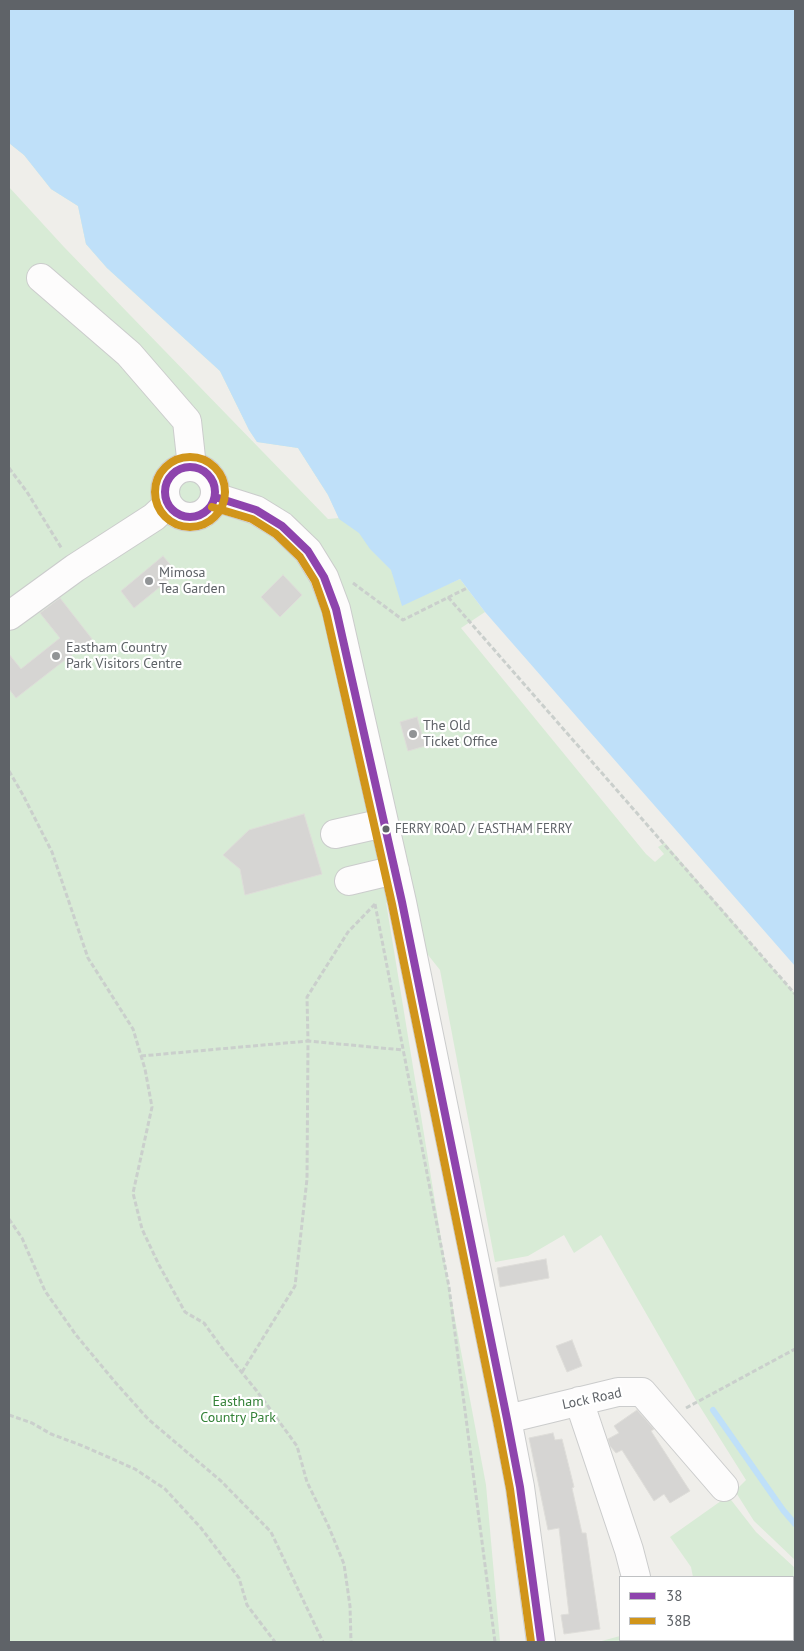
<!DOCTYPE html>
<html>
<head>
<meta charset="utf-8">
<style>
	body { margin:0 }
	#map { position:relative; width:804px; height:1651px; overflow:hidden; background:#efeeea; font-family:"PT Sans",sans-serif }
	canvas { display:block }
	.frame { position:absolute; inset:0; border:10px solid #5f6368; pointer-events:none }
	.legend { position:absolute; left:619px; top:1576px; width:175px; height:65px; box-sizing:border-box; background:#fff; border:1px solid #bfc1c3; margin:0; padding:6px 9px; list-style:none; font-size:15px; color:#5f6368 }
	.legend li { display:flex; align-items:center; gap:10px; height:25px }
	.legend b { width:25px; border:1px solid #bfc1c3 }
</style>
</head>
<body>
<div id="map">
<canvas width="804" height="1651"></canvas>
<div class="frame"></div>
<ul class="legend">
<li><b style="height:6px;background:#8e44ad"></b>38</li>
<li><b style="height:6px;background:#d1951a"></b>38B</li>
</ul>
</div>
<script>
const c = document.querySelector('canvas').getContext('2d');
c.lineJoin = 'round';
function fill(path, color) { c.fillStyle = color; c.fill(path, 'evenodd'); }
const shape = rows => new Path2D(rows.map(r => 'M' + r).join(''));
function strokePath(path, color, width, dash) { c.strokeStyle = color; c.lineWidth = width; c.lineCap = dash ? 'butt' : 'round'; c.setLineDash(dash || []); c.stroke(path); }
function drawText(font, color, halo, rows, align = 'center') {
  c.font = font + ' "PT Sans",sans-serif'; c.lineWidth = 4.5; c.setLineDash([]); c.textBaseline = 'middle'; c.strokeStyle = halo; c.fillStyle = color; for (const [text, x, y, turn = 0] of rows) {
    c.save(); c.translate(x, y); c.rotate((+turn || 0) * Math.PI / 180); c.textAlign = isNaN(turn) ? turn : align; if (halo) c.strokeText(text, 0, 0); c.fillText(text, 0, 0); c.restore();
  }
}
const green = shape([
	[9,9,500,541,441,587,460,579,485,612,461,628,646,854,655,862,664,854,658,847,665,843,795,994,795,1560,754,1521,735,1491,746,1480,697,1402,601,1235,574,1253,564,1235,528,1256,495,1262,440,970,386,902,449,1287,486,1485,500,1642,9,1642,9,187,64,247,328,519,339,518,328,495,298,448,257,442,249,430,220,371,107,268,86,244,78,206,51,189,24,155,9,143],
	[728,1496,756,1532,795,1568,795,1642,598,1642,620,1636,620,1640,793,1640,793,1577,693,1577,691,1567,670,1537]
]);
const water = shape([
	[9,9,795,9,795,966,485,612,460,579,402,606,391,570,370,549,359,533,339,519,328,495,298,448,257,442,249,430,220,371,107,268,86,244,78,206,51,189,24,155,9,143]
]);
const stream = shape([
	[713,1410,783,1510,795,1524]
]);
const building = shape([
	[163,556,177,573,134,608,121,591,163,556],
	[283,575,302,595,280,617,261,597,283,575],
	[60,598,92,639,16,698,9,689,9,654,21,669,60,638,40,613,60,598],
	[417,717,425,746,408,751,400,722,417,717],
	[304,814,322,874,245,895,240,869,223,855,249,830,304,814],
	[546,1259,549,1278,500,1287,497,1268,546,1259],
	[572,1340,582,1366,567,1372,556,1346,572,1340],
	[637,1410,654,1429,651,1431,690,1491,670,1503,664,1494,654,1501,622,1450,616,1453,610,1446,608,1439,619,1433,614,1426,637,1410],
	[553,1433,555,1440,562,1439,574,1487,572,1488,582,1533,586,1533,600,1629,564,1634,561,1615,569,1614,559,1528,548,1530,529,1438,553,1433]
]);
const path = shape([
	[9,468,27,492,62,549],
	[353,583,403,620,467,588],
	[448,597,795,994],
	[9,771,23,795,52,852,88,958,133,1029,145,1069,152,1107,133,1193,142,1229,159,1265,185,1312,204,1323,222,1348,256,1390,297,1446,307,1482,328,1525,344,1564,350,1606,351,1642],
	[375,904,449,1287,495,1642],
	[141,1056,308,1041,307,997,348,932,375,904],
	[9,1219,22,1238,45,1291,76,1335,115,1382,148,1419,221,1481,271,1532,323,1642],
	[242,1372,295,1286,307,1179,308,1041,403,1050],
	[686,1408,795,1349],
	[9,1415,32,1423,51,1434,83,1446,135,1469,165,1489,201,1528,239,1578,247,1605,275,1642]
]);
const minor = shape([
	[41,278,129,354,187,421,192,467],
	'165 492a25 25 0 1 1 50 0a25 25 0 1 1-50 0Z',
	[215,497,256,510,282,526,308,551,324,577,336,609,402,902,507,1419,520,1487,541,1642],
	[9,616,75,568,154,517,168,504],
	[335,834,384,823],
	[349,881,395,870],
	[579,1401,629,1550,636,1577],
	[507,1419,618,1392,642,1392,724,1487]
]);
const bus1 = shape([
	'165 492a25 25 0 1 1 50 0a25 25 0 1 1-50 0Z',
	[215,497,256,510,282,526,308,551,324,577,336,609,402,902,507,1419,520,1487,541,1642]
]);
const bus2 = shape([
	'155 492a35 35 0 1 1 70 0a35 35 0 1 1-70 0Z',
	[212,507,252,519,276,534,300,557,315,581,326,612,392,904,497,1421,510,1489,531,1642]
]);
const markers = [
	[149,581,5,"#919496"],
	[56,656,5,"#919496"],
	[413,734,5,"#919496"],
	[386,829,4.5,"#5f6368"]
];
const busNames = [
	["FERRY ROAD / EASTHAM FERRY",395,829]
];
const poiNames = [
	["Mimosa",159,573],
	["Tea Garden",159,589],
	["Eastham Country",66,648],
	["Park Visitors Centre",66,664],
	["The Old",423,726],
	["Ticket Office",423,742]
];
const streetNames = [
	["Lock Road",592,1399,-12]
];
const parkNames = [
	["Eastham",238,1402],
	["Country Park",238,1418]
];
fill(green, '#d8ebd6');
fill(water, '#bfe0f9');
strokePath(stream, '#bfe0f9', 6);
fill(building, '#d6d5d3');
strokePath(building, '#deddd9', 1);
strokePath(minor, '#cbcccc', 30);
strokePath(path, '#cacfcc', 3, [5, 2.5]);
strokePath(minor, '#fdfcfc', 28);
strokePath(bus1, '#8e44ad', 8);
strokePath(bus2, '#d1951a', 8);
for (const [x, y, r, color] of markers) { const dot = new Path2D(); dot.arc(x, y, r, 0, 2 * Math.PI); c.fillStyle = color; c.fill(dot); strokePath(dot, '#fff', 2); }
drawText('13px', '#5f6368', '#fff', busNames, 'left');
drawText('14px', '#5f6368', '#fff', poiNames, 'left');
drawText('14px', '#5f6368', '#fff', streetNames);
drawText('14px', '#348238', '#fff', parkNames);
</script>
</body>
</html>
